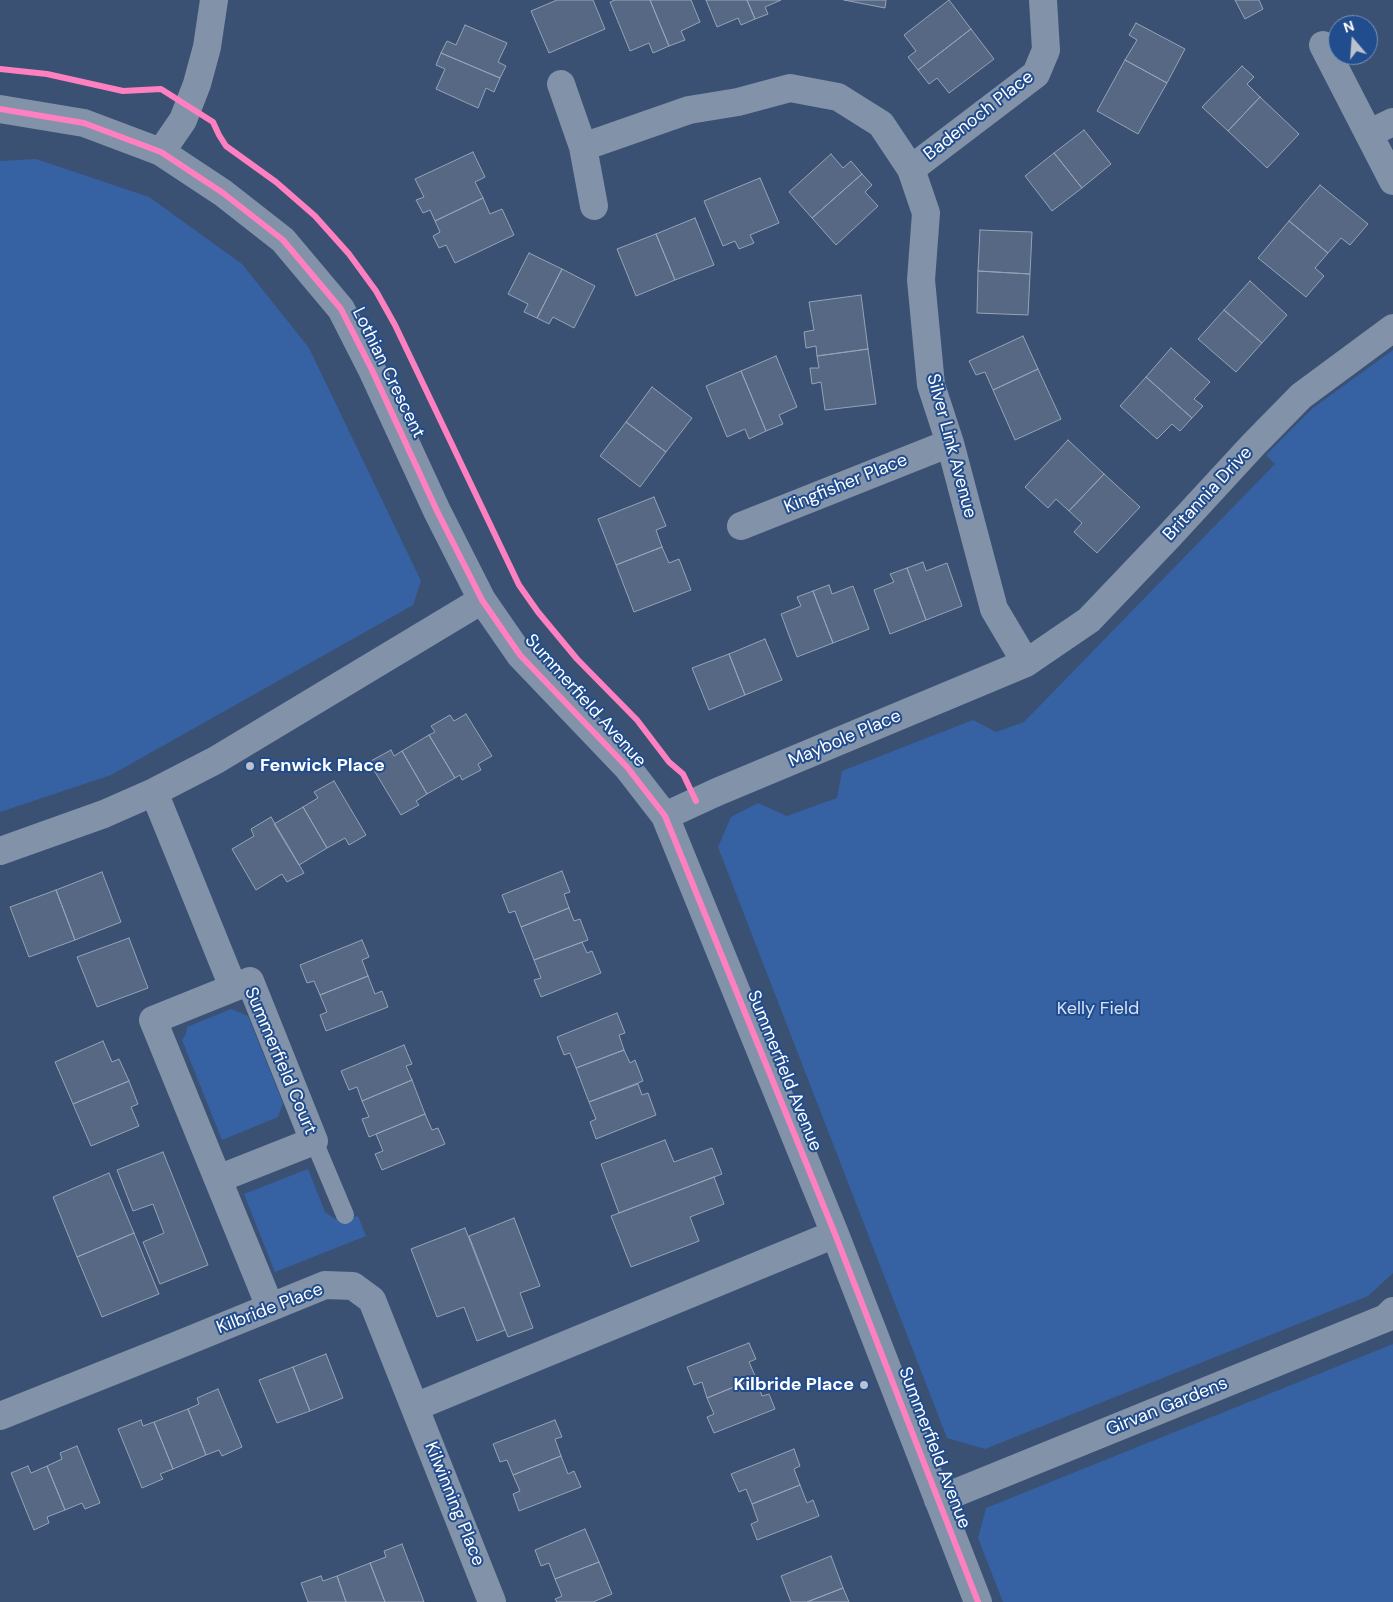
<!DOCTYPE html>
<html>
<head>
<meta charset="utf-8">
<style>
	body { margin:0 }
	#map { position:relative; width:1393px; height:1602px; overflow:hidden; background:#3a5174; font-family:"DM Sans",sans-serif }
	canvas { display:block }
	.north { position:absolute; left:1328px; top:15px; width:50px; height:50px; box-sizing:border-box; background:#214c8d; border:1px solid #7a94bb; border-radius:50%; rotate:342deg; font-size:14px; font-weight:700; line-height:20px; text-align:center; color:#fff }
	.north::after { content:''; display:block; margin:auto; width:18px; height:22px; background:#bac2ce; clip-path:polygon(50% 0,100% 100%,50% 72%,0 100%) }
</style>
</head>
<body>
<div id="map">
<canvas width="1393" height="1602"></canvas>
<div class="north">N</div>
</div>
<script>
const c = document.querySelector('canvas').getContext('2d');
c.lineJoin = 'round';
function fill(path, color) { c.fillStyle = color; c.fill(path, 'evenodd'); }
const shape = rows => new Path2D(rows.map(r => 'M' + r).join(''));
function strokePath(path, color, width, dash) { c.strokeStyle = color; c.lineWidth = width; c.lineCap = dash ? 'butt' : 'round'; c.setLineDash(dash || []); c.stroke(path); }
function drawText(font, color, halo, rows, align = 'center') {
  c.font = font + ' "DM Sans",sans-serif'; c.lineWidth = 4; c.setLineDash([]); c.textBaseline = 'middle'; c.strokeStyle = halo; c.fillStyle = color; for (const [text, x, y, turn = 0] of rows) {
    c.save(); c.translate(x, y); c.rotate((+turn || 0) * Math.PI / 180); c.textAlign = isNaN(turn) ? turn : align; if (halo) c.strokeText(text, 0, 0); c.fillText(text, 0, 0); c.restore();
  }
}
const green = shape([
	[36,159,149,197,242,264,309,348,421,581,413,605,111,775,0,812,0,161],
	[1393,350,1393,1273,1368,1296,985,1449,947,1438,718,847,731,817,758,803,787,816,837,798,842,771,973,720,996,732,1024,722,1275,464,1266,455,1313,408],
	[231,1009,248,1016,283,1103,278,1117,222,1140,182,1040,186,1034,187,1027],
	[308,1169,325,1212,335,1219,346,1220,358,1216,366,1236,275,1272,244,1194],
	[1393,1344,1393,1602,1003,1602,978,1538,986,1508]
]);
const building = shape([
	[557,0,593,0,605,29,549,53,531,11,557,0],
	[615,0,650,0,669,46,653,53,649,43,630,51,610,2,615,0],
	[650,0,691,0,700,22,681,31,685,40,669,46,650,0],
	[706,0,747,0,755,19,741,25,738,18,717,27,706,0],
	[747,0,781,0,765,7,768,14,755,19,747,0],
	[844,0,886,0,885,8,844,0],
	[949,0,971,29,918,70,908,57,916,51,904,35,949,0],
	[1235,0,1259,0,1263,9,1245,19,1235,0],
	[1136,23,1185,49,1167,83,1125,60,1137,40,1129,35,1136,23],
	[465,25,507,43,498,62,506,66,500,78,441,53,447,41,456,45,465,25],
	[971,29,994,59,949,93,937,78,929,84,918,70,971,29],
	[441,53,500,78,494,92,486,88,478,108,436,89,445,69,436,65,441,53],
	[1125,60,1167,83,1138,134,1097,111,1125,60],
	[1242,66,1254,77,1247,84,1260,97,1228,131,1202,107,1242,66],
	[1260,97,1299,134,1267,168,1228,131,1260,97],
	[1084,130,1111,164,1082,188,1054,153,1084,130],
	[473,152,485,177,475,182,483,198,435,221,430,210,423,213,416,200,424,197,415,179,473,152],
	[1054,153,1082,188,1052,211,1025,176,1054,153],
	[831,154,843,168,851,161,862,174,812,218,789,192,831,154],
	[862,174,872,185,865,192,878,206,836,245,812,218,862,174],
	[760,178,779,223,750,235,754,243,739,249,735,241,723,246,704,201,760,178],
	[1320,185,1368,224,1350,245,1341,238,1328,253,1289,221,1320,185],
	[483,198,490,214,502,209,514,235,455,263,446,245,439,248,433,236,440,232,435,221,483,198],
	[695,218,714,265,675,280,656,234,695,218],
	[1289,221,1328,253,1315,268,1324,276,1306,297,1258,258,1289,221],
	[980,230,1032,232,1030,274,978,271,980,230],
	[656,234,675,280,636,296,617,249,656,234],
	[529,253,562,269,537,318,524,312,528,304,508,294,529,253],
	[562,269,595,286,574,328,553,317,549,324,537,318,562,269],
	[978,271,1030,274,1028,315,977,313,978,271],
	[1250,281,1287,315,1262,343,1224,310,1250,281],
	[861,295,868,349,817,356,816,346,806,348,804,332,814,330,809,302,861,295],
	[1224,310,1262,343,1236,372,1198,339,1224,310],
	[1023,336,1038,369,993,390,985,372,976,375,969,361,1023,336],
	[1171,348,1210,382,1194,399,1203,406,1192,418,1146,377,1171,348],
	[868,349,876,404,825,410,821,382,812,384,810,368,819,368,817,356,868,349],
	[776,356,797,407,779,415,783,424,766,431,741,371,776,356],
	[1038,369,1061,419,1015,440,993,390,1038,369],
	[741,371,766,431,749,439,745,429,727,437,706,386,741,371],
	[1146,377,1192,418,1180,431,1172,424,1157,439,1120,406,1146,377],
	[652,387,692,418,666,452,626,422,652,387],
	[626,422,666,452,640,487,600,456,626,422],
	[1068,440,1104,474,1069,511,1056,499,1048,508,1025,487,1068,440],
	[1104,474,1140,507,1097,553,1074,532,1082,523,1069,511,1104,474],
	[654,497,666,526,656,530,662,547,616,565,598,519,654,497],
	[662,547,669,563,679,559,691,590,634,612,616,565,662,547],
	[923,562,926,571,947,563,962,606,926,620,907,568,923,562],
	[907,568,926,620,890,634,874,590,894,582,890,574,907,568],
	[829,585,832,594,853,586,869,629,833,643,813,591,829,585],
	[813,591,833,643,797,657,781,614,801,606,797,597,813,591],
	[765,639,782,680,745,695,729,654,765,639],
	[729,654,745,695,709,710,692,668,729,654],
	[466,714,492,756,478,764,481,770,462,780,460,775,455,778,429,735,435,732,431,726,450,715,454,721,466,714],
	[429,735,455,778,427,794,402,751,429,735],
	[391,750,394,756,402,751,427,794,416,801,419,805,401,815,369,762,391,750],
	[334,781,366,835,349,845,345,838,327,848,303,807,318,798,314,792,334,781],
	[303,807,327,848,299,865,274,824,303,807],
	[271,817,304,873,287,882,282,874,256,890,232,849,254,836,251,829,271,817],
	[562,871,570,892,564,894,569,908,521,927,515,911,509,913,502,895,562,871],
	[102,872,121,922,75,940,56,890,102,872],
	[56,890,75,940,29,957,10,907,56,890],
	[569,908,574,921,580,919,588,940,534,960,521,927,569,908],
	[129,938,148,988,97,1007,77,957,129,938],
	[362,940,369,957,362,960,368,976,320,995,314,981,307,983,300,965,362,940],
	[582,942,587,953,592,951,601,973,541,997,534,980,541,978,534,960,582,942],
	[368,976,375,994,382,991,388,1007,326,1031,320,1015,327,1012,320,995,368,976],
	[617,1013,625,1033,619,1035,624,1050,576,1068,570,1053,564,1055,557,1037,617,1013],
	[103,1041,112,1062,119,1059,129,1081,73,1104,55,1062,103,1041],
	[404,1045,412,1064,406,1066,412,1080,362,1101,357,1087,349,1090,341,1071,404,1045],
	[624,1050,630,1063,635,1060,643,1081,589,1102,576,1068,624,1050],
	[412,1080,425,1114,369,1137,362,1119,369,1117,362,1101,412,1080],
	[129,1081,138,1104,131,1107,139,1126,91,1146,73,1104,129,1081],
	[638,1084,642,1095,648,1093,656,1115,596,1139,590,1122,596,1119,589,1102,638,1084],
	[425,1114,432,1130,438,1128,445,1144,382,1170,375,1154,383,1151,376,1134,425,1114],
	[665,1140,674,1162,712,1148,722,1174,619,1213,601,1164,665,1140],
	[163,1152,208,1265,160,1284,143,1242,164,1233,153,1204,133,1211,117,1170,163,1152],
	[109,1173,134,1233,77,1257,53,1197,109,1173],
	[714,1177,724,1204,690,1217,699,1241,631,1267,611,1216,714,1177],
	[514,1218,540,1286,520,1293,533,1328,508,1337,469,1236,514,1218],
	[465,1228,505,1330,477,1341,464,1307,437,1317,411,1249,465,1228],
	[134,1233,159,1294,102,1317,77,1257,134,1233],
	[749,1343,756,1359,749,1362,756,1378,707,1398,702,1382,694,1385,687,1367,749,1343],
	[326,1354,343,1398,310,1411,293,1367,326,1354],
	[293,1367,310,1411,277,1423,259,1380,293,1367],
	[756,1378,762,1396,769,1394,775,1409,714,1433,707,1417,714,1414,707,1398,756,1378],
	[218,1389,242,1447,222,1456,219,1450,206,1455,188,1409,199,1404,197,1398,218,1389],
	[188,1409,206,1455,173,1469,154,1422,188,1409],
	[141,1420,143,1426,154,1422,173,1469,160,1474,163,1479,142,1488,118,1429,141,1420],
	[555,1420,562,1437,555,1439,561,1456,513,1475,507,1460,500,1462,493,1444,555,1420],
	[77,1446,100,1503,85,1509,82,1503,65,1510,47,1466,62,1459,60,1453,77,1446],
	[794,1449,800,1466,794,1469,800,1485,752,1504,746,1489,739,1492,731,1474,794,1449],
	[561,1456,568,1474,574,1471,581,1487,519,1511,513,1494,520,1491,513,1475,561,1456],
	[28,1466,31,1473,47,1466,65,1510,47,1517,49,1523,34,1530,11,1473,28,1466],
	[800,1485,807,1503,813,1500,819,1516,757,1540,751,1524,758,1521,752,1504,800,1485],
	[585,1529,599,1562,555,1579,549,1563,541,1566,535,1550,585,1529],
	[402,1544,424,1602,385,1602,370,1563,386,1557,384,1551,402,1544],
	[831,1556,843,1588,807,1602,791,1602,781,1576,831,1556],
	[599,1562,612,1594,593,1602,557,1602,555,1599,562,1596,555,1579,599,1562],
	[370,1563,385,1602,346,1602,337,1576,370,1563],
	[321,1576,323,1581,337,1576,346,1602,308,1602,301,1583,321,1576],
	[843,1588,849,1602,807,1602,843,1588]
]);
const service = shape([
	[314,1141,345,1215]
]);
const minor = shape([
	[1323,45,1393,181],
	[561,84,583,147,594,206],
	[0,109,84,123,161,152,223,193,283,240,341,309,372,370,437,511,482,600,520,655,627,767,665,816,835,1234,978,1602],
	[1370,133,1393,122],
	[583,147,689,110,738,102,790,88,838,97,881,124,911,169,926,213,921,280,931,385,950,443,994,609,1026,663],
	[161,152,183,120,197,84,207,47,214,0],
	[911,169,1036,74,1046,50,1043,0],
	[741,526,950,443],
	[154,792,233,987],
	[665,816,717,792,1026,663,1089,620,1170,535,1253,445,1301,396,1393,328],
	[0,851,104,814,154,792,216,760,482,600],
	[218,1179,314,1141,250,981,153,1020,270,1307],
	[415,1407,835,1234],
	[0,1416,173,1347,325,1285,353,1286,372,1300,492,1602],
	[938,1500,1386,1318,1393,1311]
]);
const cycleway = shape([
	[0,69,47,74,123,91,161,89,213,122,219,135,226,146,276,182,315,216,349,254,376,291,395,325,519,585,538,612,577,659,637,720,669,762,683,774,696,801],
	[0,109,84,123,161,152,223,193,283,240,341,309,372,370,437,511,482,600,520,655,627,767,665,816,835,1234,978,1602]
]);
const markers = [
	[250,766,5,"#bac2ce"],
	[864,1385,5,"#bac2ce"]
];
const streetNames = [
	["Badenoch Place",979,116,-38],
	["Lothian Crescent",388,373,64],
	["Silver Link Avenue",951,446,75],
	["Kingfisher Place",846,484,-22],
	["Britannia Drive",1208,494,-47],
	["Summerfield Avenue",585,701,48],
	["Maybole Place",845,739,-23],
	["Summerfield Court",280,1061,67],
	["Summerfield Avenue",784,1071,68],
	["Kilbride Place",270,1309,-21],
	["Girvan Gardens",1167,1407,-22],
	["Summerfield Avenue",934,1448,69],
	["Kilwinning Place",454,1504,68]
];
const poiNames = [
	["Fenwick Place",260,766],
	["Kilbride Place",854,1385,"right"]
];
const parkNames = [
	["Kelly Field",1098,1009]
];
fill(green, '#3662a3');
fill(building, '#566884');
strokePath(building, '#96a3b7', 1);
strokePath(service, '#8192a9', 18);
strokePath(minor, '#8192a9', 28);
strokePath(cycleway, '#ff80c0', 6);
for (const [x, y, r, color] of markers) { const dot = new Path2D(); dot.arc(x, y, r, 0, 2 * Math.PI); c.fillStyle = color; c.fill(dot); strokePath(dot, '#214c8d', 2); }
drawText('18px', '#fff', '#214c8d', streetNames);
drawText('bold 18px', '#fff', '#214c8d', poiNames, 'left');
drawText('18px', '#d5e4f9', '#214c8d', parkNames);
</script>
</body>
</html>
